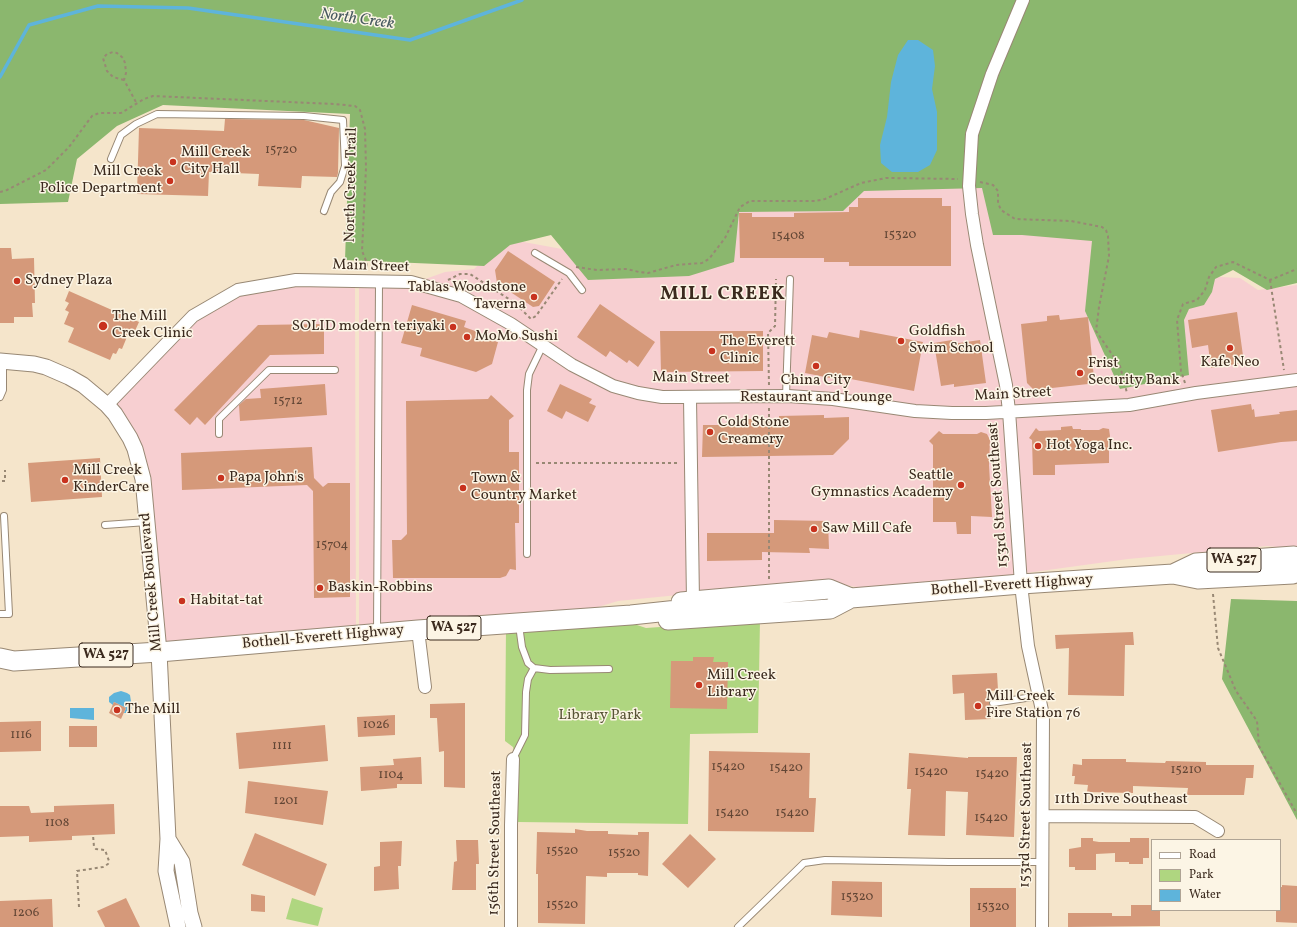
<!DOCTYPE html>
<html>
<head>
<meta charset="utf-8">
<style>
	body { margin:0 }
	#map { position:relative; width:1297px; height:927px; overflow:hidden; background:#f5e5cb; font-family:Vollkorn,serif }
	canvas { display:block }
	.legend { position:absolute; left:1151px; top:839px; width:130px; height:72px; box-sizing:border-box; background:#fcf5e5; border:1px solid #afa495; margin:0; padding:5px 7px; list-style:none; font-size:12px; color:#3b2a1e }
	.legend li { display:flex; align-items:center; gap:8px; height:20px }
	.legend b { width:20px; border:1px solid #afa495 }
</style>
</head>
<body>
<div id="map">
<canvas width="1297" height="927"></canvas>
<ul class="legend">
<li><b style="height:5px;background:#fff"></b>Road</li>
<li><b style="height:11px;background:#afd680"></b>Park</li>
<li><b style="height:11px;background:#5eb4db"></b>Water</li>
</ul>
</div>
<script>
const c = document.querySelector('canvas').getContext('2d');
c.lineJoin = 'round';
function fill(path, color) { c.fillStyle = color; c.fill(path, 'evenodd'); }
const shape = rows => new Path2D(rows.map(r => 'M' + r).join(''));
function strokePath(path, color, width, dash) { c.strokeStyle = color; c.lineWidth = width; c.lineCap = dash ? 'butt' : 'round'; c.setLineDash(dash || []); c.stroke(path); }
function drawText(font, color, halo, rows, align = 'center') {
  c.font = font + ' Vollkorn,serif'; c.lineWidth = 3; c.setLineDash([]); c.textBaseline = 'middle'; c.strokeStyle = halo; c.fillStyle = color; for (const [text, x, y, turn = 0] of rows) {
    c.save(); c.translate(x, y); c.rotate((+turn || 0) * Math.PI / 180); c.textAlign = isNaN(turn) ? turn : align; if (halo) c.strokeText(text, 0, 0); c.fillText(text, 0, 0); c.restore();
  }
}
const built = shape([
	[946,173,1202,276,1240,278,1258,290,1297,285,1297,549,1267,546,1128,559,975,580,863,588,818,581,618,601,588,610,359,628,359,286,403,287,445,272,474,269,507,239,573,251,749,186],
	[355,282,356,635,159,652,143,479,107,405,193,316,238,290]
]);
const green = shape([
	[760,620,758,733,690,734,688,824,517,822,516,762,513,747,505,741,506,628,628,622,646,628],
	[292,898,323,908,318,926,286,919]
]);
const forest = shape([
	[0,0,1297,0,1297,283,1267,290,1233,270,1215,279,1212,292,1204,305,1189,309,1184,320,1189,375,1120,389,1085,311,1092,241,1022,235,993,235,982,188,864,191,843,211,739,212,734,262,689,276,588,280,551,235,510,245,484,266,345,260,350,114,163,105,117,126,77,159,68,202,0,204],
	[1231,599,1297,601,1297,820,1222,679]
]);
const water = shape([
	[908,40,918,40,933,50,935,66,932,89,937,112,937,150,930,165,918,172,892,172,881,163,880,145,887,117,891,82,898,55],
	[121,691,127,693,130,695,132,708,129,713,124,713,126,708,114,702,113,705,109,702,109,697,114,693],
	[70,708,94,708,94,720,70,718]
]);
const stream = shape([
	[0,77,29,25,98,6,188,8,410,40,522,0]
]);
const building = shape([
	[225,119,304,120,339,128,338,173,337,177,302,176,301,188,258,186,259,174,209,172,208,196,137,194,139,128,224,131],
	[858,198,942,198,942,206,951,206,951,266,849,266,849,262,824,262,824,258,740,258,739,213,752,213,752,217,794,217,794,213,849,212,849,207,858,207],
	[0,248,11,248,12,259,34,258,35,303,32,303,33,317,14,317,14,323,0,323],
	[508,251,555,282,539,306,533,307,497,283,495,270],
	[69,291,139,322,134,333,129,332,122,349,119,348,116,354,113,353,110,360,68,342,74,328,64,324,69,312,65,310,69,303,65,301],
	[600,304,655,342,638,367,629,360,627,363,610,351,606,357,577,337],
	[412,305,466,321,464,327,478,332,476,336,498,342,492,364,476,372,420,356,422,348,401,343],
	[1237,312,1244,363,1211,368,1208,345,1192,348,1188,320],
	[1059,315,1060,320,1088,317,1094,378,1088,384,1034,390,1027,383,1021,324,1047,321,1047,316],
	[324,324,324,354,270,355,205,425,197,417,190,425,174,410,258,325],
	[860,330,923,342,914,391,840,377,840,380,805,373,812,335,827,338,829,332,859,338],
	[660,331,763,331,763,371,661,372],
	[952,340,952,344,980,340,986,383,954,387,954,384,941,386,934,343],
	[325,384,327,415,240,421,239,405,246,399,261,398,260,389],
	[560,384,592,399,589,403,596,406,588,422,566,411,562,419,547,411],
	[491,395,514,416,509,420,509,452,519,452,519,523,515,523,516,570,510,569,506,576,500,578,393,578,392,540,401,540,407,534,406,401,488,399],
	[1251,404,1252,410,1254,409,1255,417,1280,414,1279,412,1297,410,1297,441,1281,442,1218,452,1211,410],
	[824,415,824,418,849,417,849,439,833,455,702,457,703,425,737,425,737,419,779,419,779,416],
	[1072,426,1073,429,1081,429,1081,430,1099,430,1103,428,1109,429,1110,436,1109,440,1109,463,1055,465,1055,475,1033,475,1032,440,1029,438,1036,428,1039,431,1061,430,1061,427],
	[939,431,943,434,977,434,981,432,987,434,990,440,989,465,992,517,971,516,971,534,957,534,956,522,933,522,933,445,929,441],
	[312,447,314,478,323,487,328,483,350,483,350,597,314,598,313,491,307,485,182,490,181,453],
	[100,458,102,497,31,502,28,463],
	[774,520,828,521,829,549,809,548,810,553,762,552,762,560,707,561,707,533,774,533],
	[1133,632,1134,645,1125,645,1124,696,1068,695,1069,648,1056,649,1055,635],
	[693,657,714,657,713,662,728,662,727,709,670,708,671,661,693,661],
	[997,673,998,690,990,691,990,699,989,703,991,707,991,719,965,720,964,693,953,694,952,675],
	[114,702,126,708,121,719,109,713],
	[465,703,465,788,444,787,444,751,439,752,437,718,430,718,430,704],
	[395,715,395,735,358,737,357,717],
	[41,721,41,751,0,752,0,722],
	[325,725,328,761,239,769,236,733],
	[69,726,97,726,97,747,69,747],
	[709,751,810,753,809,798,816,798,814,832,708,831],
	[909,753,968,758,968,757,1017,757,1014,837,966,835,968,792,946,791,945,836,908,835,911,789,907,789],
	[421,757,422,784,397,784,397,788,361,791,360,767,394,765,393,759],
	[1082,759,1126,759,1126,762,1165,763,1166,761,1206,762,1206,765,1254,765,1253,778,1246,778,1244,795,1187,795,1188,788,1133,786,1133,793,1087,792,1088,785,1074,784,1075,776,1072,776,1073,764,1082,765],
	[248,781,328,791,323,825,245,813],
	[114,804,115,834,72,836,72,840,29,842,29,836,0,837,0,806,29,806,31,813,54,812,54,806],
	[575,829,587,831,608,831,608,834,638,835,638,832,649,832,648,876,638,875,638,873,607,873,607,877,586,876,585,924,538,923,538,874,536,874,537,832,575,833],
	[255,833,327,864,315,896,242,865],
	[690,834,716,859,688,888,662,864],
	[1081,838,1093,838,1093,841,1099,842,1130,842,1130,838,1149,838,1149,858,1143,858,1143,864,1129,864,1129,862,1115,862,1115,853,1096,854,1096,870,1075,870,1075,867,1069,867,1069,849,1081,847],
	[456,840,478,840,479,864,476,864,476,890,452,890,454,862,457,861],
	[402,841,401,866,398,866,399,889,374,891,374,867,380,866,380,842],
	[832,881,882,882,882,917,831,915],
	[1282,885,1297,886,1297,923,1276,922,1276,910,1280,910,1280,887,1282,887],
	[970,888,1016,888,1016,927,970,927],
	[251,894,265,896,265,912,251,911],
	[126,898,140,927,105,927,97,911],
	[52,899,53,927,0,927,0,901],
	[1131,905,1152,905,1152,910,1160,910,1160,926,1068,927,1068,913,1112,913,1112,916,1131,916]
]);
const path = shape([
	[124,80,113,77,107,71,103,58,107,54,113,52,117,53,123,58,125,63,126,73,124,80,137,104],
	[980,182,993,185,998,191,998,203,1001,210,1015,219,1071,221,1102,227,1106,230,1108,236,1109,256,1099,307,1096,331,1120,366,1127,393,1128,393],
	[0,192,7,190,46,170,69,147,92,116,99,113,121,113,144,99,153,96,334,104,355,106,360,110,365,129,366,168,362,251,367,263,366,269],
	[576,267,597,270,627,269,639,272,648,273,676,265,702,263,709,259,725,238,740,207,750,201,815,201,825,199,861,183,886,178,958,179],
	[448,280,460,274,470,274,515,303,531,319,536,316,562,279],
	[1270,280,1284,370],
	[1185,383,1181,371,1177,320,1183,304,1197,300,1205,290,1209,277,1216,267,1233,262,1270,280,1297,269],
	[769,385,768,333,775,326,776,279],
	[536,463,680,463],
	[2,481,5,481,5,470],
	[769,579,769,408],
	[1213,594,1218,648,1236,691,1257,721,1259,746,1297,814],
	[79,907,77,871,103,867,108,864,109,861,105,850,96,849,94,847,93,835]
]);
const service = shape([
	[111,159,121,135,136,124,157,114,304,116,343,120,345,166,340,182,331,192,324,211],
	[535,253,569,273,582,290],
	[786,396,790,279],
	[0,397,3,390,3,362],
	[219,434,219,419,269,370,335,370],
	[105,525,147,522],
	[527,554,527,390,529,374,543,345],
	[0,614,9,614,4,516],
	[519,625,522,647,528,663,534,668,550,670,609,669],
	[377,632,379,282],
	[993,703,1039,696],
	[513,759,525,735,526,692,528,679,534,668],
	[738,927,804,863,825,860,949,862,1042,862]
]);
const minor = shape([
	[1023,0,992,74,972,134,969,186,972,214,977,245,1006,385,1009,411,1021,584,1028,646,1043,715,1042,927],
	[690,398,693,601],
	[107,405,193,316,238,290,296,280,411,282,461,296,511,324,572,365,613,386,638,393,662,397,788,396,833,399,915,411,952,413,986,413,1129,405,1196,393,1297,380],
	[418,630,425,687],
	[1043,816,1195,817,1218,831],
	[511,927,511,825,513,759]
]);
const tertiary = shape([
	[0,361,34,364,46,367,69,377,83,385,107,405,115,414,130,438,135,449,143,479,159,652,168,839,166,871,178,927],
	[168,839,182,862,190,913,194,927]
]);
const primary = shape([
	[1173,574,1196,563,1294,556,1297,558],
	[681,602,829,589,851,598],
	[668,620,830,609,851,598,1021,584,1173,574,1198,579,1293,574,1297,572],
	[0,658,14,661,159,652,418,630,631,615,678,610,682,609,693,601]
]);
const markers = [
	[173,162,4,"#c8321e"],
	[170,181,4,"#c8321e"],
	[17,281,4,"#c8321e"],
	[534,297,4,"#c8321e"],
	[103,326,5,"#c8321e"],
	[453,327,4,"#c8321e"],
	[467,337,4,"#c8321e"],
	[901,341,4,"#c8321e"],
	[1230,348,4,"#c8321e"],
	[712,351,4,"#c8321e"],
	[816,366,4,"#c8321e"],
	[1080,373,4,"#c8321e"],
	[710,432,4,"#c8321e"],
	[1038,446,4,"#c8321e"],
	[221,478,4,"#c8321e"],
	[65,480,4,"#c8321e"],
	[961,485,4,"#c8321e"],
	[463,488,4,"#c8321e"],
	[814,529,4,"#c8321e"],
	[320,588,4,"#c8321e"],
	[182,601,4,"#c8321e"],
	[699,685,4,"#c8321e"],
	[978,706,4,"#c8321e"],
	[117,710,4,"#c8321e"]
];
const numberNames = [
	["15720",281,151],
	["15320",900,236],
	["15408",788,237],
	["15712",288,402],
	["15704",332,546],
	["1026",376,726],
	["1116",21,736],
	["1111",282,747],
	["15420",728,768],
	["15420",786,769],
	["15210",1186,771],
	["15420",931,773],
	["15420",992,775],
	["1104",391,776],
	["1201",286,802],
	["15420",732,814],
	["15420",792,814],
	["15420",991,819],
	["1108",57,824],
	["15520",562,852],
	["15520",624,854],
	["15320",857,898],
	["15520",562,906],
	["15320",993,908],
	["1206",26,914]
];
const shields = [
	[1234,560,54],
	[454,628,54],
	[106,655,54]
];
const shieldNames = [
	["WA 527",1234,560],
	["WA 527",454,628],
	["WA 527",106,655]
];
const poiNames = [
	["Mill Creek",181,153],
	["City Hall",181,170],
	["Mill Creek",162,172,"right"],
	["Police Department",162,189,"right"],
	["Sydney Plaza",25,281],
	["Tablas Woodstone",526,288,"right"],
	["Taverna",526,305,"right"],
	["The Mill",112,317],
	["Creek Clinic",112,334],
	["SOLID modern teriyaki",445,327,"right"],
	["Goldfish",909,332],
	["Swim School",909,349],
	["MoMo Sushi",475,337],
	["The Everett",720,342],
	["Clinic",720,359],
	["Kafe Neo",1230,363,"center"],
	["Frist",1088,364],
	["Security Bank",1088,381],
	["China City",816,381,"center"],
	["Restaurant and Lounge",816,398,"center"],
	["Cold Stone",718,423],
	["Creamery",718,440],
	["Hot Yoga Inc.",1046,446],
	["Mill Creek",73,471],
	["KinderCare",73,488],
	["Seattle",953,476,"right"],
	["Gymnastics Academy",953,493,"right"],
	["Papa John's",229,478],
	["Town &",471,479],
	["Country Market",471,496],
	["Saw Mill Cafe",822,529],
	["Baskin-Robbins",328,588],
	["Habitat-tat",190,601],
	["Mill Creek",707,676],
	["Library",707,693],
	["Mill Creek",986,697],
	["Fire Station 76",986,714],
	["The Mill",125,710]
];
const streetNames = [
	["North Creek Trail",352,185,-89],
	["Main Street",371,267,2],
	["Main Street",691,379,1],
	["Main Street",1013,395,-3],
	["153rd Street Southeast",999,495,-94],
	["Mill Creek Boulevard",152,582,-95],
	["Bothell-Everett Highway",1012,586,-4],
	["Bothell-Everett Highway",323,638,-5],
	["11th Drive Southeast",1121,800],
	["153rd Street Southeast",1027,815,-89],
	["156th Street Southeast",496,843,-89]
];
const parkNames = [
	["Library Park",600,716]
];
const waterNames = [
	["North Creek",357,20,8]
];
const districtNames = [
	["MILL CREEK",723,296]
];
fill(built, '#f7cfd1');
fill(green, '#afd680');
fill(forest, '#8bb76e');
fill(water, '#5eb4db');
strokePath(stream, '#5eb4db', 3.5);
fill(building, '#d5997a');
strokePath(service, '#988874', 8);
strokePath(minor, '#988874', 14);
strokePath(tertiary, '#988874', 17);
strokePath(primary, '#988874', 21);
strokePath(path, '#988874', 2, [3, 3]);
strokePath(service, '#fff', 6);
strokePath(minor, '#fff', 12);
strokePath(tertiary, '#fff', 15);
strokePath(primary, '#fff', 19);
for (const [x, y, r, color] of markers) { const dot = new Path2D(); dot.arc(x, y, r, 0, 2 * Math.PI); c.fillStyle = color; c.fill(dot); strokePath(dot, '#fcf5e5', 1.5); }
drawText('13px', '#624635', null, numberNames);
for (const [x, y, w] of shields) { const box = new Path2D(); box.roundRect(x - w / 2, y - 12, w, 24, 3); c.fillStyle = '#fcf5e5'; c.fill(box); strokePath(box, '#3b2a1e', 1); }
drawText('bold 14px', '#3b2a1e', null, shieldNames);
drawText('15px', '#3b2a1e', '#fcf5e5', poiNames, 'left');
drawText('15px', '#3b2a1e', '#fcf5e5', streetNames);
drawText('15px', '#585536', '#fcf5e5', parkNames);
drawText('italic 16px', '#475a60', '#fcf5e5', waterNames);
c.letterSpacing = '1px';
drawText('bold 19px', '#3b2a1e', '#fcf5e5', districtNames);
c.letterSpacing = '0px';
</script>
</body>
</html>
